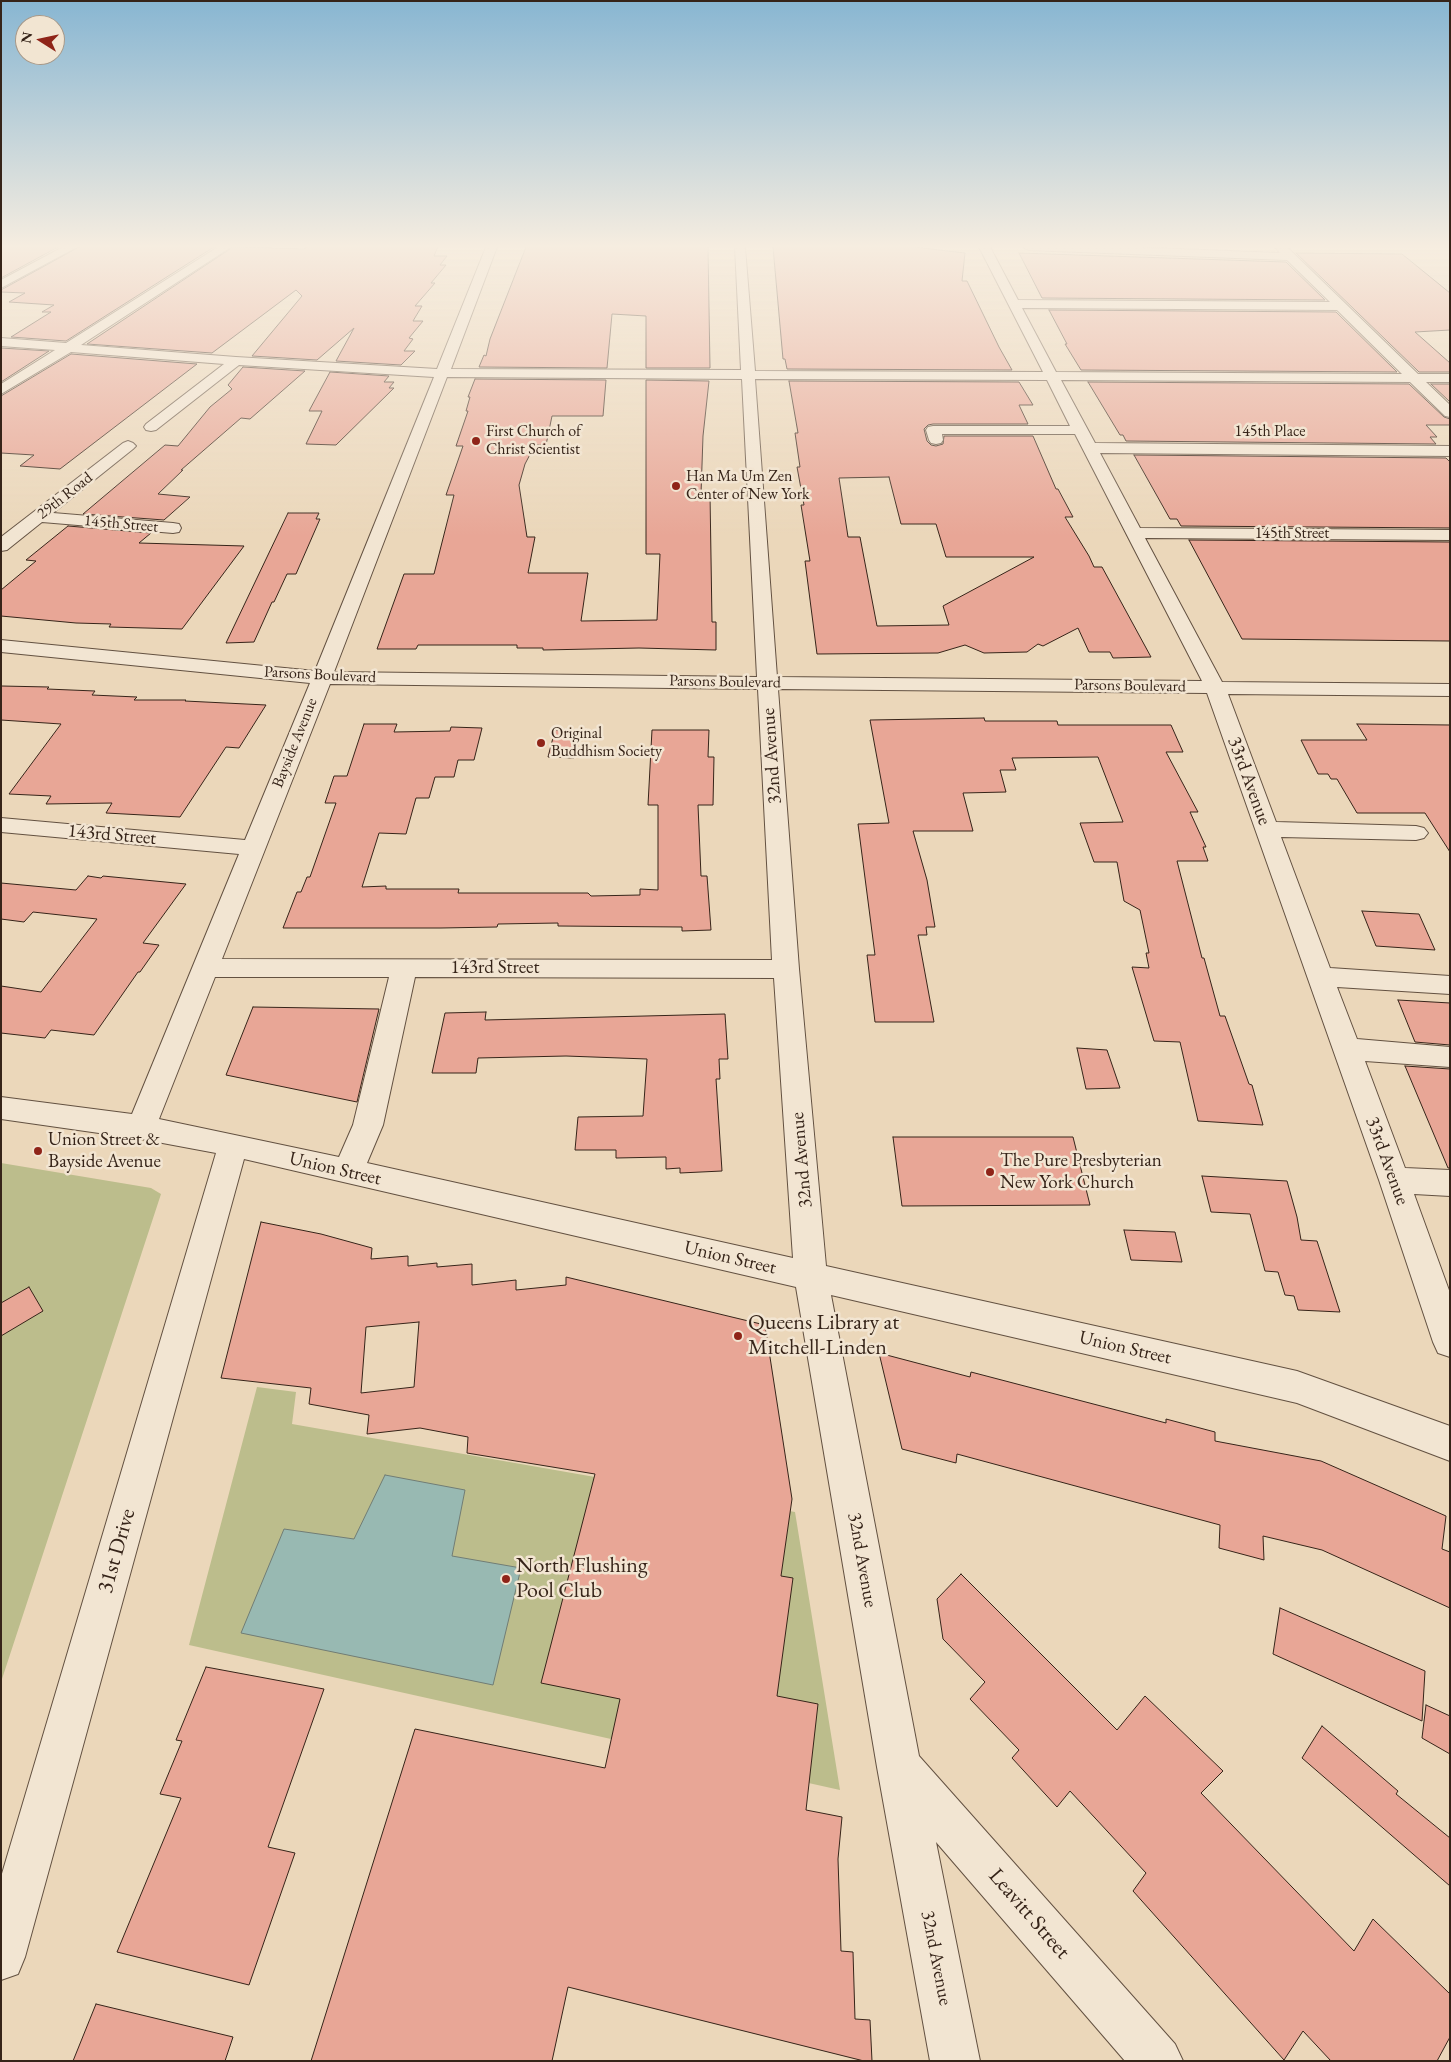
<!DOCTYPE html>
<html>
<head>
<meta charset="utf-8">
<style>
	body { margin:0 }
	#map { position:relative; width:1451px; height:2062px; overflow:hidden; background:#ebd7ba; font-family:"EB Garamond",serif }
	canvas { display:block }
	.frame { position:absolute; inset:0; border:2px solid #362419; pointer-events:none }
	.north { position:absolute; left:15px; top:15px; width:50px; height:50px; box-sizing:border-box; background:#f2e5d2; border:1px solid #a79888; border-radius:50%; rotate:280deg; font-size:14px; font-weight:700; line-height:20px; text-align:center; color:#362419 }
	.north::after { content:''; display:block; margin:auto; width:18px; height:22px; background:#8f2418; clip-path:polygon(50% 0,100% 100%,50% 72%,0 100%) }
</style>
</head>
<body>
<div id="map">
<canvas width="1451" height="2062"></canvas>
<div class="frame"></div>
<div class="north">N</div>
</div>
<script>
const c = document.querySelector('canvas').getContext('2d');
c.lineJoin = 'round';
function fill(path, color) { c.fillStyle = color; c.fill(path, 'evenodd'); }
const shape = rows => new Path2D(rows.map(r => 'M' + r).join(''));
function strokePath(path, color, width, dash) { c.strokeStyle = color; c.lineWidth = width; c.lineCap = dash ? 'butt' : 'round'; c.setLineDash(dash || []); c.stroke(path); }
function drawText(font, color, halo, rows, align = 'center') {
  c.font = font + ' "EB Garamond",serif'; c.lineWidth = 5; c.setLineDash([]); c.textBaseline = 'middle'; c.strokeStyle = halo; c.fillStyle = color; for (const [text, x, y, turn = 0] of rows) {
    c.save(); c.translate(x, y); c.rotate((+turn || 0) * Math.PI / 180); c.textAlign = isNaN(turn) ? turn : align; if (halo) c.strokeText(text, 0, 0); c.fillText(text, 0, 0); c.restore();
  }
}
const green = shape([
	[1,1163,151,1188,161,1194,1,1682],
	[257,1387,296,1392,292,1424,795,1512,840,1790,189,1645]
]);
const water = shape([
	[385,1475,465,1490,452,1556,521,1568,493,1685,241,1633,284,1529,354,1539,385,1475]
]);
const building = shape([
	[1,247,58,247,1,278,1,247],
	[79,247,214,247,66,341,11,337,51,312,42,312,54,305,9,302,25,293,1,292,1,290,79,247],
	[233,247,304,249,307,247,438,247,434,256,447,256,440,265,446,265,431,283,435,283,415,306,422,306,413,321,423,321,409,338,413,339,404,351,415,351,401,365,336,361,354,328,317,360,252,356,302,296,296,290,212,353,87,344,233,247],
	[526,247,708,247,710,368,646,368,646,316,612,314,607,368,479,367,484,355,486,356,490,339,526,247],
	[773,247,914,247,965,253,962,281,967,281,999,347,1012,370,787,369,785,359,783,359,773,247],
	[1019,253,1286,262,1325,300,1042,298,1019,253],
	[1296,253,1402,254,1450,293,1450,330,1415,332,1450,363,1450,372,1419,372,1296,253],
	[1049,310,1336,312,1397,372,1081,370,1065,344,1067,344,1049,310],
	[1,348,49,351,1,382,1,348],
	[71,354,197,364,60,469,20,466,34,455,1,453,1,396,71,354],
	[243,367,305,371,250,419,241,418,181,470,183,470,158,494,190,497,164,520,83,514,165,445,178,446,210,407,232,389,228,385,243,367],
	[330,372,389,376,384,382,394,382,389,388,394,388,336,445,306,444,322,411,309,411,330,372],
	[475,379,606,380,603,416,552,416,546,445,535,445,525,464,519,485,527,537,535,537,528,573,588,573,581,621,657,620,660,554,646,554,646,380,709,381,703,436,701,494,710,494,712,622,716,622,716,650,639,648,543,650,543,648,517,648,517,645,418,645,416,649,377,649,404,574,434,574,454,495,446,495,463,446,456,446,468,411,466,411,470,397,468,397,475,379],
	[789,381,1019,382,1033,405,1019,405,1028,424,933,424,928,425,924,429,927,441,931,445,936,446,943,444,944,436,1033,436,1056,489,1058,489,1073,517,1065,517,1089,556,1094,567,1102,567,1151,657,1113,658,1110,652,1089,652,1078,628,1043,646,1038,644,1027,652,984,653,965,645,938,653,817,654,805,561,810,561,801,505,804,505,797,467,800,467,795,433,798,433,789,381],
	[889,477,901,524,936,524,946,557,1034,557,943,606,949,625,877,626,860,537,848,537,839,478,889,477],
	[1088,382,1409,384,1444,417,1450,419,1450,425,1426,425,1437,437,1430,437,1436,444,1126,441,1123,435,1120,435,1088,382],
	[1431,384,1450,384,1450,402,1431,384],
	[1134,455,1446,458,1450,462,1450,528,1181,526,1177,519,1170,519,1134,455],
	[288,513,319,513,316,519,320,519,296,574,287,574,274,602,272,602,254,642,226,643,288,513],
	[68,526,151,533,139,543,244,546,182,629,109,627,111,624,76,623,1,616,1,590,36,561,26,560,68,526],
	[1189,540,1450,542,1450,641,1242,639,1189,540],
	[1,686,49,687,47,689,95,691,92,695,137,697,134,700,186,700,185,701,266,705,239,748,226,747,180,817,106,813,112,803,46,804,51,796,9,794,61,724,1,720,1,686],
	[984,718,985,721,1057,721,1058,725,1171,725,1183,752,1166,752,1198,812,1190,812,1206,847,1203,847,1208,861,1177,861,1202,958,1204,958,1220,1016,1225,1016,1249,1084,1252,1085,1263,1125,1198,1121,1180,1042,1154,1041,1132,967,1149,968,1146,953,1149,953,1140,910,1124,901,1117,862,1094,862,1080,823,1123,822,1098,757,1012,758,1016,770,1000,770,1006,792,963,793,973,831,913,831,927,880,935,927,926,927,927,935,918,935,934,1022,875,1022,867,955,875,955,858,824,889,823,870,720,984,718],
	[364,724,397,724,394,732,450,731,451,727,482,728,474,760,458,760,454,777,435,777,429,798,416,798,406,834,379,833,362,887,386,886,386,889,459,889,458,893,588,893,591,896,640,895,640,889,658,890,658,805,648,805,652,730,709,730,708,757,714,757,713,805,698,805,701,876,707,876,711,930,682,931,682,927,558,926,558,923,498,924,497,927,441,928,283,928,297,892,301,892,307,877,310,877,336,803,325,803,334,776,347,776,364,724],
	[1357,724,1450,725,1450,852,1425,813,1357,813,1337,779,1331,779,1328,774,1318,774,1301,740,1367,740,1357,724],
	[555,730,580,730,574,758,548,757,555,730],
	[88,876,101,878,103,876,186,884,143,943,159,945,140,972,138,972,94,1035,51,1030,45,1038,1,1033,1,986,41,992,97,919,33,912,24,922,1,919,1,883,76,890,88,876],
	[1362,911,1419,914,1435,950,1376,946,1362,911],
	[1398,1000,1450,1003,1450,1045,1415,1042,1398,1000],
	[253,1007,379,1009,357,1102,226,1075,253,1007],
	[486,1012,485,1020,725,1014,728,1059,719,1059,720,1079,716,1079,722,1171,680,1173,680,1168,666,1169,666,1157,616,1158,616,1150,575,1150,578,1117,643,1116,647,1059,566,1056,478,1058,476,1073,432,1073,445,1013,486,1012],
	[1077,1048,1107,1050,1120,1088,1086,1089,1077,1048],
	[1405,1066,1450,1069,1450,1168,1448,1168,1405,1066],
	[893,1137,1073,1137,1090,1205,902,1206,893,1137],
	[1202,1176,1287,1181,1297,1217,1301,1240,1317,1241,1340,1312,1298,1310,1294,1296,1285,1295,1278,1272,1265,1271,1250,1214,1211,1212,1202,1176],
	[261,1222,321,1234,372,1248,371,1259,408,1256,408,1266,437,1263,437,1267,472,1264,472,1285,516,1280,516,1290,566,1285,566,1277,765,1325,792,1499,781,1576,793,1578,777,1696,818,1704,806,1810,842,1817,838,1859,841,1951,853,1952,855,2019,870,2020,872,2061,864,2061,568,1987,552,2061,311,2061,415,1729,605,1768,620,1699,541,1683,595,1474,467,1453,468,1437,420,1428,367,1434,369,1415,309,1404,311,1388,221,1378,261,1222],
	[419,1322,414,1387,361,1393,366,1327,419,1322],
	[1124,1230,1175,1232,1182,1262,1131,1260,1124,1230],
	[29,1287,43,1311,1,1336,1,1303,29,1287],
	[879,1353,970,1377,971,1372,1166,1423,1166,1419,1215,1432,1215,1441,1321,1461,1446,1516,1442,1549,1450,1552,1450,1608,1322,1550,1263,1536,1264,1560,1219,1548,1220,1525,957,1454,956,1463,902,1449,879,1353],
	[961,1574,1117,1730,1145,1696,1223,1771,1201,1793,1354,1951,1373,1919,1450,1994,1450,2037,1437,2061,1331,2061,1303,2031,1284,2060,1133,1891,1146,1873,1070,1791,1057,1807,1012,1758,1019,1750,970,1699,985,1682,943,1639,937,1599,961,1574],
	[1280,1608,1425,1671,1422,1721,1273,1654,1280,1608],
	[206,1667,324,1689,268,1847,295,1853,249,1985,117,1952,181,1798,160,1794,182,1741,176,1740,206,1667],
	[1426,1705,1450,1716,1450,1754,1422,1738,1426,1705],
	[1322,1726,1398,1791,1396,1794,1450,1838,1450,1886,1302,1758,1322,1726],
	[96,2004,233,2037,225,2061,73,2061,96,2004]
]);
const minor = shape([
	[63,247,77,247,1,288,1,280,63,247],
	[218,247,231,247,81,345,236,357,437,369,486,247,497,247,451,369,741,370,735,247,745,247,755,371,1043,372,979,247,990,247,1018,300,1330,302,1287,260,1028,250,1023,247,1125,247,1280,253,1275,247,1287,247,1418,374,1450,374,1450,382,1426,382,1450,405,1450,417,1445,416,1410,382,1061,380,1095,443,1450,446,1450,456,1100,453,1140,528,1450,530,1450,540,1145,538,1222,682,1450,684,1450,696,1228,694,1276,822,1416,826,1424,828,1428,833,1424,838,1416,840,1281,837,1330,968,1450,976,1450,994,1337,987,1357,1039,1450,1047,1450,1067,1365,1061,1405,1168,1450,1170,1450,1196,1414,1194,1450,1293,1450,1357,1438,1353,1433,1342,1379,1180,1207,693,778,689,799,969,826,1266,1297,1371,1450,1426,1450,1461,1297,1403,831,1295,919,1756,1175,2044,1183,2061,1125,2061,936,1842,980,2061,930,2061,877,1767,796,1287,244,1159,25,1957,18,1974,1,1980,1,1877,216,1153,141,1139,1,1119,1,1097,132,1114,239,854,1,832,1,818,245,840,310,683,1,652,1,640,315,671,434,377,239,365,156,430,151,431,146,430,144,427,146,424,224,364,71,352,1,394,1,384,55,350,1,346,1,338,66,343,218,247],
	[1022,308,1337,310,1402,374,1056,372,1022,308],
	[447,377,742,379,757,677,334,672,447,377],
	[755,379,1047,380,1070,426,933,426,928,427,926,430,929,440,931,443,936,444,941,443,943,440,942,434,1075,434,1202,681,777,677,755,379],
	[330,684,758,689,772,960,222,959,330,684],
	[215,977,389,977,353,1125,339,1157,159,1119,215,977],
	[415,977,774,978,793,1258,367,1163,383,1125,415,977],
	[128,441,133,443,136,446,133,449,53,513,173,523,179,524,181,528,179,532,173,533,42,522,7,550,1,551,1,537,123,443,128,441]
]);
const markers = [
	[476,441,5,"#8f2418"],
	[676,486,5,"#8f2418"],
	[541,743,5,"#8f2418"],
	[38,1151,5,"#8f2418"],
	[990,1172,5,"#8f2418"],
	[738,1336,5,"#8f2418"],
	[506,1579,5,"#8f2418"]
];
const farPoinames = [
	["First Church of",486,432],
	["Christ Scientist",486,450],
	["Han Ma Um Zen",686,477],
	["Center of New York",686,495],
	["Original",551,734],
	["Buddhism Society",551,752]
];
const farStreetnames = [
	["145th Place",1270,432],
	["29th Road",65,496,-38],
	["145th Street",121,524,5],
	["145th Street",1292,534],
	["Parsons Boulevard",320,675,3],
	["Parsons Boulevard",725,682,1],
	["Parsons Boulevard",1130,686,1],
	["Bayside Avenue",295,743,-68]
];
const streetNames = [
	["32nd Avenue",772,756,-94],
	["33rd Avenue",1249,781,70],
	["143rd Street",112,835,5],
	["143rd Street",495,968],
	["32nd Avenue",802,1160,-95],
	["33rd Avenue",1387,1161,70],
	["Union Street",335,1169,13],
	["Union Street",730,1258,13],
	["Union Street",1125,1348,13],
	["32nd Avenue",862,1560,80],
	["32nd Avenue",936,1958,79]
];
const poiNames = [
	["Union Street &",48,1140],
	["Bayside Avenue",48,1162],
	["The Pure Presbyterian",1000,1161],
	["New York Church",1000,1183]
];
const nearPoinames = [
	["Queens Library at",748,1323],
	["Mitchell-Linden",748,1348],
	["North Flushing",516,1566],
	["Pool Club",516,1591]
];
const nearStreetnames = [
	["31st Drive",117,1551,-74],
	["Leavitt Street",1029,1914,49]
];
fill(green, '#bcbd8c');
fill(water, '#98b9b2');
strokePath(water, '#717d75', 1);
fill(building, '#e8a696');
strokePath(building, '#362419', 1);
strokePath(minor, '#635141', 2);
fill(minor, '#f2e5d2');
const sky = c.createLinearGradient(0, 0, 0, 536);
sky.addColorStop(0, '#88b6d2');
sky.addColorStop(0.46, '#f6ede0');
sky.addColorStop(1, '#f6ede000');
c.fillStyle = sky;
c.fillRect(0, 0, 1451, 536);
for (const [x, y, r, color] of markers) { const dot = new Path2D(); dot.arc(x, y, r, 0, 2 * Math.PI); c.fillStyle = color; c.fill(dot); strokePath(dot, '#f2e5d2', 2); }
drawText('16px', '#362419', '#f2e5d2', farPoinames, 'left');
drawText('16px', '#362419', '#f2e5d2', farStreetnames);
drawText('19px', '#362419', '#f2e5d2', streetNames);
drawText('19px', '#362419', '#f2e5d2', poiNames, 'left');
drawText('22px', '#362419', '#f2e5d2', nearPoinames, 'left');
drawText('22px', '#362419', '#f2e5d2', nearStreetnames);
</script>
</body>
</html>
